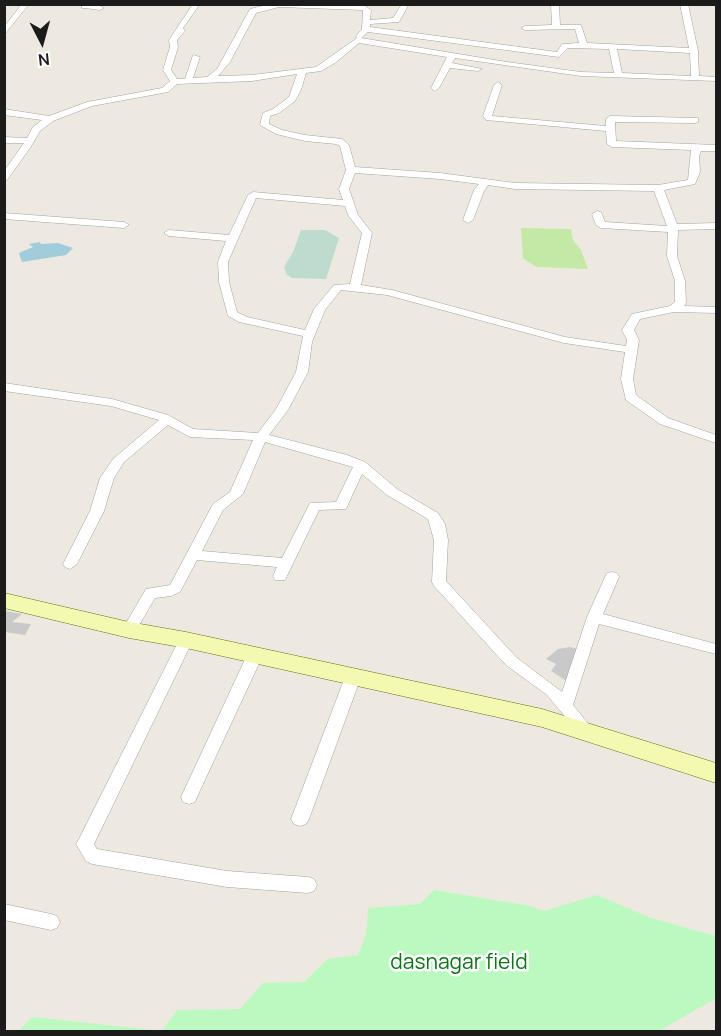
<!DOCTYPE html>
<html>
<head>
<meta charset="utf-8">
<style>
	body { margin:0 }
	#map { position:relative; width:721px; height:1036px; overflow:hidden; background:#ede9e0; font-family:Manrope,sans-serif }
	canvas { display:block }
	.frame { position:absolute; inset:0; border:6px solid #1b1b1b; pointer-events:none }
	.north { position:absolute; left:12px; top:12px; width:60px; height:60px; -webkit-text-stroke:4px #fff; paint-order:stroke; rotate:174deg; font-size:16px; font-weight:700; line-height:24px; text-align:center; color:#1b1b1b }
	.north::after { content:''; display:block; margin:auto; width:21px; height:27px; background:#1b1b1b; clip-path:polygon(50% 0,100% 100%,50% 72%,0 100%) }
</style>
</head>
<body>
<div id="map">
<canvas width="721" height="1036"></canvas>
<div class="frame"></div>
<div class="north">N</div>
</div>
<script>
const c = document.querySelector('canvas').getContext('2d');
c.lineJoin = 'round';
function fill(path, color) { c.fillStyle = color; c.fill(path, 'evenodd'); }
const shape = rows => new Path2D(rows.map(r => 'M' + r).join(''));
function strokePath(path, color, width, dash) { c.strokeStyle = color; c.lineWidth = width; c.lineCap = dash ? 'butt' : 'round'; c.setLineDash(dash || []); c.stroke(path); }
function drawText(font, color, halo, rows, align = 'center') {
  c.font = font + ' Manrope,sans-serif'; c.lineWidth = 5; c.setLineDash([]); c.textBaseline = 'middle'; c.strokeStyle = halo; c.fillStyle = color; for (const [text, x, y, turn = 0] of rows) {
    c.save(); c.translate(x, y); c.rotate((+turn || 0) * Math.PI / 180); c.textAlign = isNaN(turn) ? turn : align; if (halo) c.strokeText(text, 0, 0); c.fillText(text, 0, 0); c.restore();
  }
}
const religious = shape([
	[5,611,22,614,12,622,31,624,25,635,5,632],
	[570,647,582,650,571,684,551,671,556,664,546,659,558,649]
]);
const grass = shape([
	[521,228,571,229,573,240,581,250,588,269,537,267,525,260,523,258]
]);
const wetland = shape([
	[301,230,325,230,339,238,326,279,292,278,287,275,284,267,293,252]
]);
const park = shape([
	[434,890,530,906,544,911,597,895,651,918,716,936,716,998,659,1031,19,1031,32,1017,162,1031,177,1010,240,1009,263,983,304,982,328,959,358,955,366,934,368,908,420,904]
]);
const water = shape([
	[40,242,41,244,58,243,73,248,66,255,22,262,19,253,33,247,29,244]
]);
const street = shape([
	[22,4,29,4,4,35,4,27,22,4],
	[82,4,100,6,104,8,100,10,85,8,82,8,82,4],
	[193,4,200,4,183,28,185,31,177,40,178,47,171,70,177,79,185,79,193,55,200,57,193,78,207,77,217,69,250,9,270,4,365,6,371,10,370,20,393,18,402,4,409,4,399,22,370,24,370,27,557,52,562,44,579,43,575,29,525,30,521,28,525,26,552,25,551,4,559,4,560,25,581,25,587,43,689,48,680,4,688,4,698,51,699,76,716,77,716,81,581,76,455,58,452,63,482,69,478,71,450,68,439,88,435,91,431,88,447,57,359,43,335,63,321,71,306,73,301,90,295,101,279,113,270,116,269,124,282,130,305,135,342,139,349,145,355,167,440,173,515,183,658,185,688,180,691,150,612,147,607,144,606,131,486,120,483,116,494,85,498,82,502,85,492,116,606,126,606,119,610,116,698,118,698,122,695,123,615,122,616,141,716,145,716,151,701,151,699,156,700,172,695,184,664,190,677,224,716,223,716,229,678,230,677,256,685,281,686,303,684,306,716,307,716,313,674,312,640,319,634,330,639,340,633,379,636,395,668,418,716,435,716,443,660,424,626,400,621,379,625,352,564,343,387,295,341,290,325,310,312,342,308,372,288,410,269,435,347,455,365,462,397,489,438,513,445,524,448,540,446,581,516,657,562,692,587,617,605,577,607,573,612,572,617,573,619,577,603,614,716,644,716,654,599,624,573,705,595,732,593,736,587,738,581,736,547,695,506,665,434,586,432,582,434,540,428,519,387,495,362,474,346,509,319,510,285,580,275,580,273,576,277,567,197,560,180,592,171,596,155,598,134,634,124,634,122,630,146,589,170,585,213,504,230,492,253,440,190,437,168,425,124,462,114,478,104,511,77,564,70,569,65,567,63,564,90,511,100,478,113,459,159,420,111,406,4,391,4,383,112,399,168,415,193,429,258,433,276,409,296,372,303,336,239,322,228,316,219,282,218,262,226,241,169,236,164,233,169,230,229,235,248,195,253,192,343,200,339,189,346,170,340,146,336,144,305,141,276,134,260,125,263,113,273,109,289,97,297,74,252,81,177,84,168,92,92,106,53,121,40,131,30,148,7,180,4,181,4,171,24,143,4,143,4,137,27,138,33,127,42,120,4,115,4,109,49,116,87,102,162,88,170,81,163,70,170,47,169,40,193,4],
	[279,7,363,10,362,29,356,36,357,38,316,67,252,75,218,76,230,62,256,13,279,7],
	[368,32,559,57,568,48,609,49,614,73,581,72,507,62,361,38,368,32],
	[617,49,690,53,691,76,622,73,617,49],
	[355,173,440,179,479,184,474,190,463,220,468,223,473,220,484,191,488,185,515,189,654,191,667,226,605,222,601,212,597,211,592,214,596,225,601,228,668,232,667,256,675,281,675,302,670,306,632,314,622,330,627,340,626,346,565,337,392,290,361,285,372,233,358,215,349,189,355,173],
	[256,198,345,206,348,215,362,233,350,284,334,285,314,309,305,330,247,317,237,312,229,282,228,262,256,198],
	[265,442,353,467,336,502,310,503,282,558,202,551,223,510,243,494,265,442],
	[4,213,124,222,129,225,124,228,4,219,4,213],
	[186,634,191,636,193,640,94,844,97,849,227,871,308,877,314,879,317,885,314,891,308,893,227,887,92,864,86,861,79,849,76,844,79,839,179,640,181,636,186,634],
	[255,649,260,651,263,655,197,797,195,802,189,804,183,802,181,797,247,655,250,651,255,649],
	[353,671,358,673,361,677,309,819,306,824,300,826,294,824,291,819,345,677,348,673,353,671],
	[4,904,51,914,57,916,60,922,57,928,51,930,4,920,4,904]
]);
const secondary = shape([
	[4,593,129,622,186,632,542,709,716,763,716,783,542,727,186,648,129,638,4,608,4,593]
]);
const nearParknames = [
	["dasnagar field",459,963]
];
fill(religious, '#c9c9c9');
fill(grass, '#c4e8a5');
fill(wetland, '#bddbce');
fill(park, '#bbf9c1');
fill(water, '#a0ccdb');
strokePath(street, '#a2a2a2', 1);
strokePath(secondary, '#616f05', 1);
fill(street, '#fff');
fill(secondary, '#f4f9b2');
drawText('21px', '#0b7616', '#fff', nearParknames);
</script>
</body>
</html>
